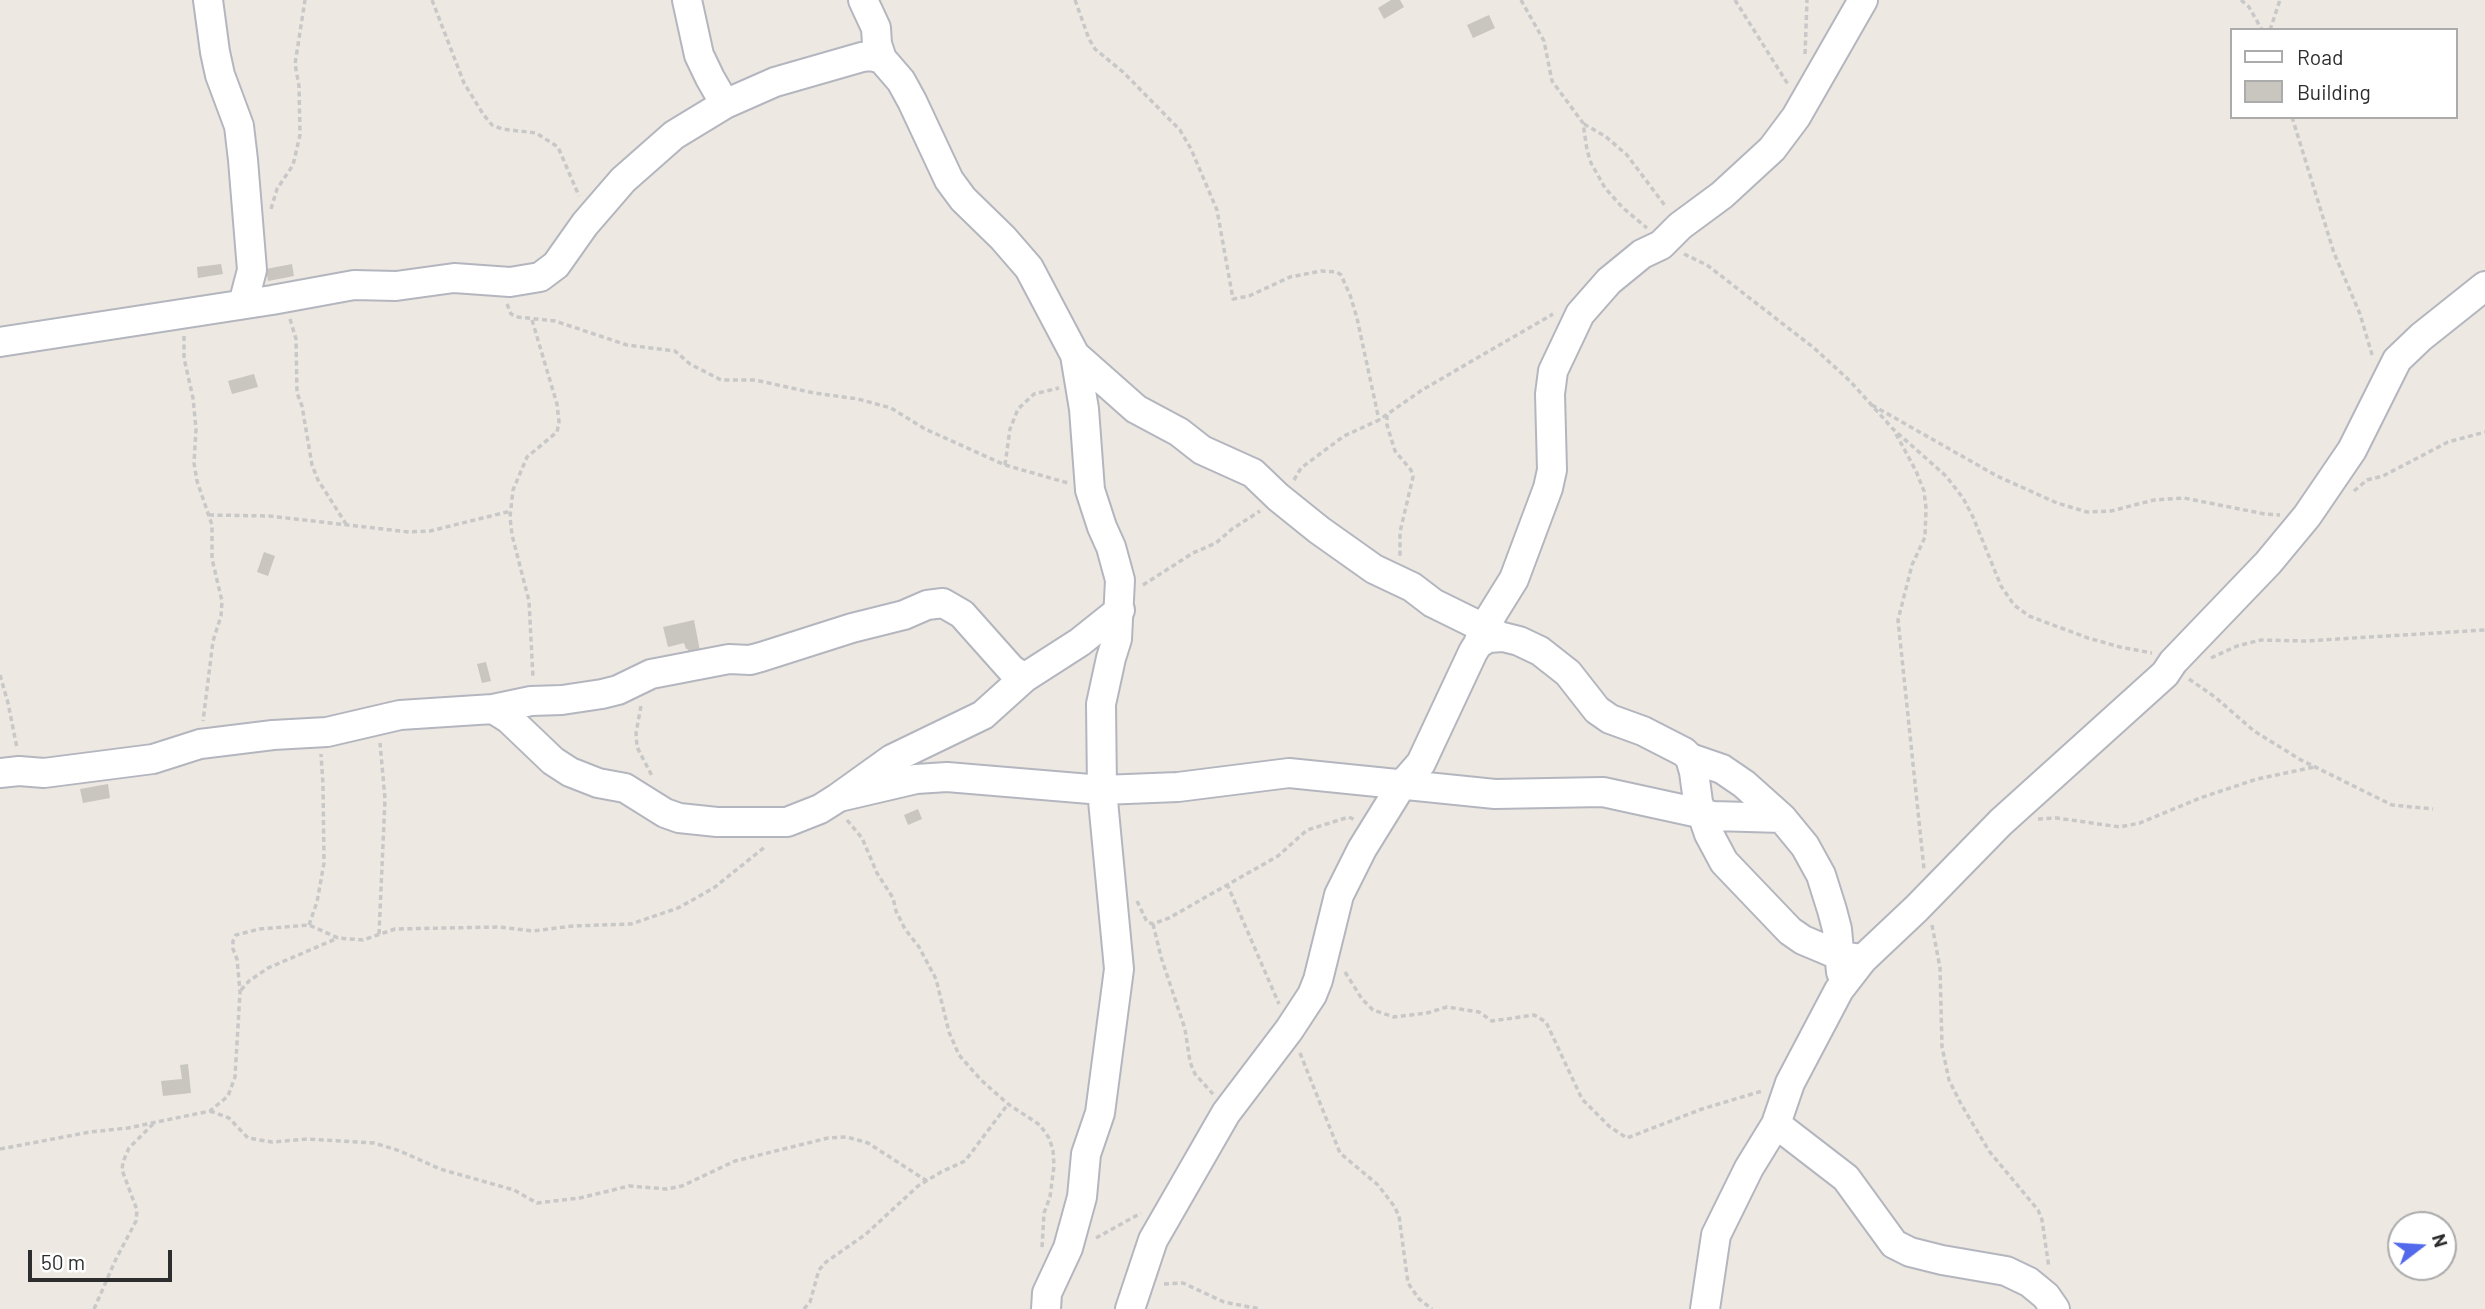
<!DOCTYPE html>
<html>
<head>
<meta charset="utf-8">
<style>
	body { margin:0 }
	#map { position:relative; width:2485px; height:1309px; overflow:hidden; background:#ede8e1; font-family:Barlow,sans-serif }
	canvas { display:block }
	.legend { position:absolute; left:2230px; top:28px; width:228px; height:91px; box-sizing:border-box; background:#fff; border:2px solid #ababab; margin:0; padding:9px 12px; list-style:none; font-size:21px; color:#2d2d2d }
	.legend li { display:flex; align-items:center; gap:14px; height:35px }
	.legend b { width:35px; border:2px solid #ababab }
	.north { position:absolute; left:2387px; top:1211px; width:70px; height:70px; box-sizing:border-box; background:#fff; border:2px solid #ababab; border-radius:50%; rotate:73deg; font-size:19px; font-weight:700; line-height:28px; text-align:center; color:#2d2d2d }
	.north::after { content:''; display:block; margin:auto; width:24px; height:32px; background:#5169ea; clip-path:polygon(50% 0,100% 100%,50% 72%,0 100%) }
	.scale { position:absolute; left:28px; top:1250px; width:144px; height:32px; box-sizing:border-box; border:4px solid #2d2d2d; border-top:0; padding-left:9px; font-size:21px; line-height:24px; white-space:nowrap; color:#2d2d2d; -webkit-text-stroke:5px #fff; paint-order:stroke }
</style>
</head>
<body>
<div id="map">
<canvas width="2485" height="1309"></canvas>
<ul class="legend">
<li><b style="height:9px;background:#fff"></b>Road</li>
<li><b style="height:19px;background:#c9c6bf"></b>Building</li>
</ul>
<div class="north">N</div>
<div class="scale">50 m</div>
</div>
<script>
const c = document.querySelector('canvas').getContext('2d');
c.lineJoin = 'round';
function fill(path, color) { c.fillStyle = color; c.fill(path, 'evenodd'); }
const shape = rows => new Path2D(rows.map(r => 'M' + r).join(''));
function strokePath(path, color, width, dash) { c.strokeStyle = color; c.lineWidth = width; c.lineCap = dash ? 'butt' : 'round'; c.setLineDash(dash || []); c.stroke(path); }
const building = shape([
	[1391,0,1400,0,1404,7,1384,19,1378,8],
	[1489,15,1495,28,1473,38,1467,25],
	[221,264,223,274,198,278,197,267],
	[292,264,294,276,268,281,266,269],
	[254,374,258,387,232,394,228,381],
	[264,552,275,556,268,576,257,572],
	[694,620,700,651,687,655,688,649,686,649,684,643,668,647,663,627],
	[486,662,491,681,482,683,477,664],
	[108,784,110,798,83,803,80,789],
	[918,809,922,819,908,825,904,815],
	[188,1064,191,1093,163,1096,161,1081,182,1079,180,1065]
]);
const path = shape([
	[432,0,464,83,483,114,492,125,502,129,536,133,558,147,579,196],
	[1075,0,1089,39,1095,49,1123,72,1180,130,1191,149,1217,210,1233,299,1249,296,1290,277,1321,271,1337,272,1341,275,1350,295,1357,318,1379,420],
	[1521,0,1544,41,1552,81,1583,123,1587,150,1591,163,1605,188,1623,208,1647,228],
	[1735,0,1789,86],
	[2241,0,2249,7,2262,30],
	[2270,30,2280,0],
	[1805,54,1807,0],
	[2292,117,2334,253,2360,314,2373,358],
	[1584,124,1605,136,1627,155,1666,207],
	[271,209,277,189,293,165,300,135,299,86,295,64,305,0],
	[1684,254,1707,265,1814,348,1850,381,1893,429,1946,476,1963,498,1973,517,2001,586,2014,605,2029,616,2088,638,2120,647,2152,653],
	[507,304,511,314,518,317,555,321,627,345,675,351,690,364,721,380,755,380,814,393,858,399,891,408,925,429,1005,465,1068,483],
	[290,319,296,339,297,393,302,406,312,465,318,480,346,524],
	[532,320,557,404,559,422,557,432,527,457,513,490,510,517,512,535,529,601,533,678],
	[184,336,184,358,193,398,196,429,194,463,197,481,212,525,212,559,222,601,221,616,213,641,203,721],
	[1872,405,1997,476,2057,503,2087,512,2111,511,2154,500,2184,498,2265,514,2280,515],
	[1387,415,1387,425,1395,451,1411,470,1413,477,1400,532,1400,557],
	[1896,434,1916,471,1924,491,1926,508,1925,537,1912,565,1898,620,1924,869],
	[1005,465,1010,429,1018,409,1034,394,1059,388],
	[1294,480,1301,468,1344,436,1379,420,1422,390,1553,314],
	[2354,491,2367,480,2383,476,2448,442,2485,432],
	[209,515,269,516,409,532,430,531,511,511],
	[1143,585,1193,553,1216,543,1232,529,1260,511],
	[2211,658,2237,646,2261,640,2305,641,2485,630],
	[0,675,8,703,17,748],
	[2189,679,2215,697,2254,731,2301,760,2392,805,2433,809],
	[641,706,636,733,637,747,653,778],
	[2038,819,2057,818,2120,827,2140,823,2200,798,2257,779,2314,767],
	[847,820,862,838,877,873,893,898,896,911,905,929,919,947,936,979,949,1032,959,1055,981,1080,1008,1104,1040,1125,1049,1138,1053,1150,1054,1166,1050,1197,1044,1213,1042,1248],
	[1227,884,1279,1004],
	[1137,901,1147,922,1153,924,1169,918,1278,856,1307,830,1349,817,1355,820],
	[1153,924,1161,957,1185,1029,1190,1062,1195,1074,1213,1094],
	[309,925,317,902,324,863,323,785,321,754],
	[1932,925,1940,968,1942,1047,1949,1080,1961,1104,1989,1151,2038,1210,2042,1220,2049,1268],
	[379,934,385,799,380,743],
	[1345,972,1362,999,1373,1010,1394,1017,1427,1013,1447,1007,1479,1012,1492,1021,1534,1015,1546,1022,1582,1099,1610,1127,1627,1138,1702,1109,1762,1091],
	[241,990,249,981,268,968,338,938],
	[1300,1053,1340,1153,1378,1185,1394,1206,1399,1216,1408,1283,1419,1299,1432,1309],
	[210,1111,229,1118,248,1138,272,1142,308,1139,374,1143,400,1151,440,1169,514,1190,537,1203,580,1198,629,1186,667,1189,682,1186,735,1161,828,1138,847,1137,868,1143,927,1181],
	[0,1149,90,1132,128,1128,210,1111,228,1096,235,1077,240,992,237,959,233,949,233,941,236,935,259,929,309,925,338,938,363,940,395,929,499,927,533,931,573,926,631,924,678,908,698,897,715,887,766,846],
	[1096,1238,1141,1213],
	[1164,1284,1183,1283,1224,1302,1260,1309],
	[94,1309,116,1259,136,1221,137,1210,122,1170,123,1162,129,1148,153,1124],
	[804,1309,810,1302,819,1270,826,1262,866,1234,918,1186,941,1172,965,1161,1008,1104]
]);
const minor = shape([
	[208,0,215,52,220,75,239,126,243,160,252,270,243,304],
	[687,0,699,55,710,78,725,104],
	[863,0,876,28,877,44,882,59,901,81,912,101,949,180,963,199,1003,238,1029,268,1075,355,1084,409,1090,490,1102,527,1111,547,1120,580,1117,639,1111,658,1101,704,1102,790,1119,969,1100,1113,1086,1154,1082,1197,1068,1248,1047,1293,1046,1309],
	[0,342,272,300,354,285,396,286,454,278,510,282,540,277,556,265,585,224,623,180,674,135,725,104,775,82,862,57,871,56,882,59],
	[1075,355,1136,409,1179,432,1202,450,1253,473,1278,497,1319,530,1374,569,1412,587,1433,603,1498,635],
	[1478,644,1483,629,1514,579,1548,488,1552,470,1550,394,1553,371,1580,314,1609,281,1642,254,1661,245,1680,226,1722,195,1772,149,1796,117,1863,0],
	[493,709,509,719,553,761,570,772,598,783,625,788,665,813,679,818,717,822,787,822,820,809,839,797,892,759,983,715,1024,678,1080,642,1120,610],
	[1690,758,1722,769,1744,784,1782,818,1805,846,1821,875,1832,910,1837,929,1841,972],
	[0,773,19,771,44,773,153,759,200,744,273,735,327,732,400,715,493,709,531,701,562,700,602,694,618,690,651,674,729,659,750,660,761,657,852,628,904,615,927,605,943,603,962,614,1011,669,1024,678],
	[839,797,916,779,947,777,1102,790,1178,787,1289,773,1495,794,1603,792,1713,816,1782,818],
	[1776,1124,1846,1178,1894,1244,1910,1252,1942,1260,2006,1271,2029,1282,2046,1296,2055,1309],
	[1130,1309,1153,1240,1226,1113,1289,1030,1312,995,1318,980,1339,895,1362,849,1401,786,1421,763,1473,652,1478,644,1488,638,1503,637,1519,641,1540,651,1568,673,1597,710,1610,719,1643,731,1684,752,1690,758,1694,772,1698,802,1709,834,1724,862,1790,931,1803,940,1841,956,1863,959],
	[1705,1309,1716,1235,1749,1168,1776,1124,1790,1083,1839,990,1863,959,1916,909,2001,822,2165,674,2173,662,2268,563,2307,516,2352,450,2397,360,2421,337,2485,286]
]);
fill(building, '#c9c6bf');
strokePath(minor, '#b4b6bf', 32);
strokePath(path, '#c8c8c8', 3.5, [5, 3.5]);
strokePath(minor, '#fff', 28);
</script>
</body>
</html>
